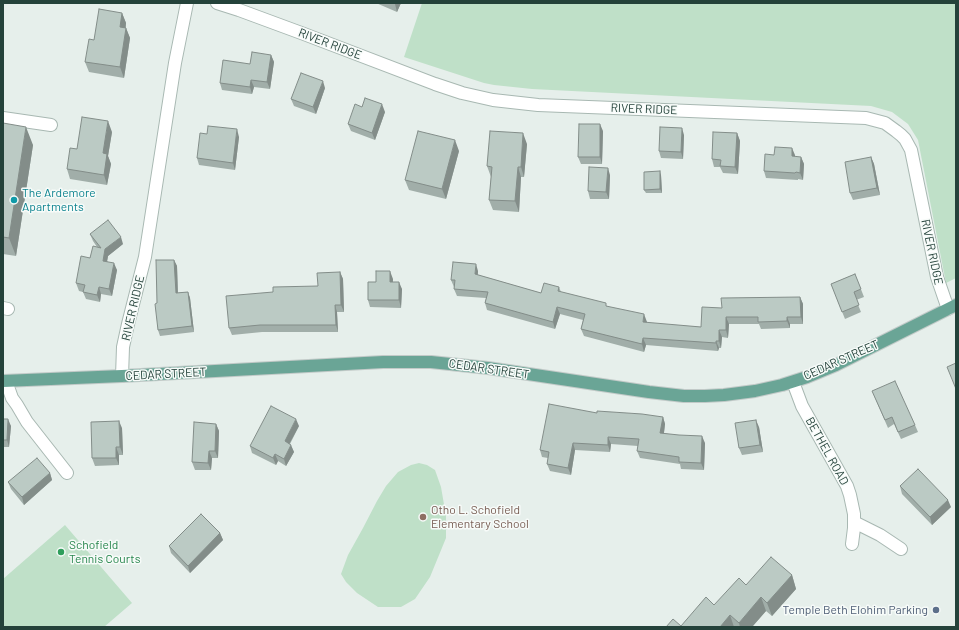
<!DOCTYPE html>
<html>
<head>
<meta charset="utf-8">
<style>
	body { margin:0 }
	#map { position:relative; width:959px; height:630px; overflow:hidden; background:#e6efeb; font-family:Barlow,sans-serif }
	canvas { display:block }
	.frame { position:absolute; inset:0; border:4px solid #24423a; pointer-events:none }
</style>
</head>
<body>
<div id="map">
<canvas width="959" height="630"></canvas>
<div class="frame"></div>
</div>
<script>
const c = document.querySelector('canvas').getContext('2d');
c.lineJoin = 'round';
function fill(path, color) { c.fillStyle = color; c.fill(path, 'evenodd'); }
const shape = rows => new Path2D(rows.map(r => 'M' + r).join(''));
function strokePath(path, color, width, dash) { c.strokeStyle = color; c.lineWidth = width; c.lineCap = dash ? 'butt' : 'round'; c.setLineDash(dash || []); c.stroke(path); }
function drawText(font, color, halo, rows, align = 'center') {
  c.font = font + ' Barlow,sans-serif'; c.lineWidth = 3; c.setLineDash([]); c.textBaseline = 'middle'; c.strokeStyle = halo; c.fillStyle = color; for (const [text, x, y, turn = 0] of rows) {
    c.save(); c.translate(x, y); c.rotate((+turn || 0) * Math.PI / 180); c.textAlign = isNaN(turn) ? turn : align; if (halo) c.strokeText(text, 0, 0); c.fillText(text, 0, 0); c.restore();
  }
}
const green = shape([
	[422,3,956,3,956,278,946,283,918,140,908,124,892,112,871,106,532,89,494,85,484,83,404,57],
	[419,463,427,465,435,470,441,487,446,516,446,538,430,577,415,599,401,607,378,607,357,593,346,582,341,574,348,555,363,528,377,501,386,486,398,472,411,465],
	[65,525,132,603,104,627,3,627,3,579]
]);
const minor = shape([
	[217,3,239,10,304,34,435,84,462,93,493,100,538,105,866,118,885,123,896,131,901,135,905,139,911,150,937,277,948,309],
	[3,118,51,125],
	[3,308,8,309],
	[122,376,123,347,128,324,145,257,175,63,187,3],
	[6,381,12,398,17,405,27,422,67,473],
	[793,382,802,406,847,486,850,495,854,514,854,528,852,544],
	[854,522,880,535,901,549]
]);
const major = shape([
	[3,381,122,376,383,362,431,362,488,368,649,392,684,396,705,396,724,395,755,391,782,385,807,377,836,365,956,305]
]);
const wall = shape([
	[376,3,401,3,397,12],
	[122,13,126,23,126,28,130,38,124,78,89,72,85,62,94,40],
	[271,55,274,62,270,89,254,87,252,94,222,90,220,83],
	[325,88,316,114,294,106,291,99],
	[362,107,385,112,375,140,351,131,348,124],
	[3,123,33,145,16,256,3,254],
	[603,131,602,164,581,164,578,157],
	[112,132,108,156,111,164,107,185,70,179,67,169,77,149],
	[737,133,740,141,738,174,723,173,720,167,714,167,712,159],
	[207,134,239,137,235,170,199,165,197,158],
	[684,135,683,159,661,158,659,151],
	[527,144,524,177,521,177,519,212,493,210,489,200,491,177,487,166],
	[459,151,446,199,409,190,405,180],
	[774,155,795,155,795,157,801,157,804,164,803,180,798,179,798,180,766,178,764,171],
	[871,157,874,164,880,195,853,200,850,193],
	[610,175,609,199,590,199,588,191],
	[661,175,662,193,646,193,644,190],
	[90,234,123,244,108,256,107,261,117,270,112,296,101,294,100,302,86,299,83,292,79,291,76,283,90,258,97,247,93,241],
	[174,260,177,266,178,293,188,292,190,298,194,332,160,336,158,330,157,303],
	[478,271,478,275,541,293,559,287,561,292,607,306,647,322,647,323,701,327,722,308,800,297,803,304,803,324,790,324,790,328,761,329,759,324,729,324,728,338,722,337,721,348,719,348,718,351,646,345,644,352,584,336,581,329,583,320,560,314,555,329,487,310,485,303,486,298,457,296,454,289,454,287,451,280],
	[340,272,343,279,344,312,337,312,338,332,262,332,232,335,229,328,273,292,318,286],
	[855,274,864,297,856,300,861,312,845,319,831,284],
	[393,279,393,282,402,289,401,308,370,307,368,300,376,282],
	[872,391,915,425,918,432,901,439,894,424,888,428],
	[597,413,663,417,665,424,664,433,705,443,704,470,681,469,680,464,640,458,637,451,638,446,611,444,610,452,575,450,571,475,550,471,547,464,548,458,542,457,540,450],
	[3,419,11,426,9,447,3,447],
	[216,424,219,431,218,458,212,458,211,470,195,470,192,462],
	[299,426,290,444,294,452,286,466,278,461,276,465,252,453,250,446],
	[759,427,763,452,742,455,739,448],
	[122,428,123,455,119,455,119,465,95,466,92,458],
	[50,473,52,480,24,505,11,489,8,482],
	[900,486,951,507,932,525,902,494],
	[220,533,223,540,190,573,171,553,169,546],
	[792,575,796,589,772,616,766,611,752,627,666,627,681,626,746,585]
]);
const shadedWall = shape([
	[395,3,401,3,397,12,395,4],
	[122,13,126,23,124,37,120,27],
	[126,28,130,38,124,78,120,67],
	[271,55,274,62,270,89,267,82],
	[251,80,254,87,252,94,250,87],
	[323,81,325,88,316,114,313,107],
	[382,104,385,112,375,140,372,133],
	[108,121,112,132,108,156,111,164,107,185,104,175,103,153],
	[600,124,603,131,602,164,600,157],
	[26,127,33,145,16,256,9,238],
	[682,128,684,135,683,159,681,152],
	[237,129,239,137,235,170,233,163],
	[523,133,527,144,524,177,521,167],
	[737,133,740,141,738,174,735,167],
	[455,140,459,151,446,199,442,189],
	[792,148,795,155,794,164,792,156],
	[801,157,804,164,803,180,800,173],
	[871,157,874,164,880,195,877,188],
	[518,167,521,177,519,212,515,201],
	[608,168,610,175,609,199,606,192],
	[660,171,661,175,662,193,660,189],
	[121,237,123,244,108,256,106,268,103,261,105,249],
	[174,260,177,266,178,299,176,293],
	[114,263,117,270,112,296,109,289],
	[476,264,478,271,477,281,475,274],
	[390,271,393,279,392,289,390,282],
	[340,272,343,279,344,312,341,305],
	[399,282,402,289,401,308,399,300],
	[99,287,101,294,100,302,97,295],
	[188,292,190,298,194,332,192,326],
	[800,297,803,304,803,324,801,317],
	[335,305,337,312,338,332,336,325],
	[557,307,560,314,555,329,553,322],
	[644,314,647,322,645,330,643,322],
	[726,317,729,324,728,338,726,330],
	[787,317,790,324,790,328,787,321],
	[719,330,722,337,721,348,719,341],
	[643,338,646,345,644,352,642,344],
	[716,341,719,348,718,351,716,343],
	[663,417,665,424,663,440,660,433],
	[8,419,11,426,9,447,7,440],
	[296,419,299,426,287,448,285,441],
	[756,420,759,427,763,452,760,445],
	[119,421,122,428,123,455,120,447],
	[216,424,219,431,218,458,215,451],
	[702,436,705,443,704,470,701,463],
	[608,437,611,444,610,452,608,445],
	[573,443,575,450,571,475,568,468],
	[291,445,294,452,286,466,284,459],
	[116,447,119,455,119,465,116,458],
	[209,451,212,458,211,470,208,463],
	[275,454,278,461,276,465,273,458],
	[50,473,52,480,24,505,22,497],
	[948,500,951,507,932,525,930,517],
	[220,533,223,540,190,573,188,566],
	[792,575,796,589,772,616,767,603],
	[761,597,766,611,752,627,740,627,739,623],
	[730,615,734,627,720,627]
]);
const building = shape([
	[99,9,122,13,120,27,126,28,120,67,85,62,89,39,94,40,99,9],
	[252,52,271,55,267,82,251,80,250,87,220,83,223,60,250,64,252,52],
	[301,73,323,81,313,107,291,99,301,73],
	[365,98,382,104,372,133,348,124,355,104,362,107,365,98],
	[82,117,108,121,103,153,107,154,104,175,67,169,70,148,77,149,82,117],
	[3,123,26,127,9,238,3,237,3,123],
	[579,124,600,124,600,157,578,157,579,124],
	[208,126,237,129,233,163,197,158,200,133,207,134,208,126],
	[660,127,682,128,681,152,659,151,660,127],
	[418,131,455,140,442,189,405,180,418,131],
	[490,131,523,133,521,167,518,167,515,201,489,200,492,167,487,166,490,131],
	[713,132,737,133,735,167,720,166,721,160,712,159,713,132],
	[775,147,792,148,792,156,801,157,800,173,796,172,795,173,764,171,765,154,774,155,775,147],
	[871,157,877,188,850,193,845,162,871,157],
	[589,167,608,168,606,192,588,191,589,167],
	[660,171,660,189,644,190,644,172,660,171],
	[108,220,121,237,105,249,103,261,114,263,109,289,99,287,97,295,83,292,85,285,76,283,81,256,90,258,93,246,101,248,90,234,108,220],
	[156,260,174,260,176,293,188,292,192,326,158,330,155,304,157,303,156,260],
	[453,262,476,264,475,274,541,293,544,283,559,287,558,291,606,303,606,306,644,314,643,322,701,327,702,307,722,308,721,298,800,297,801,317,787,317,787,321,758,322,758,317,726,317,726,330,719,330,719,341,716,341,716,343,643,338,642,344,581,329,585,314,557,307,553,322,485,303,488,292,454,289,455,280,451,280,453,262],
	[376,271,390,271,390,282,399,282,399,300,368,300,368,282,376,282,376,271],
	[340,272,341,305,335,305,336,325,260,325,229,328,226,296,273,292,273,287,318,286,317,273,340,272],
	[855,274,861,289,854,292,859,305,842,312,831,284,855,274],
	[956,363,956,389,947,367,956,363],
	[895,381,915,425,898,432,892,417,885,420,872,391,895,381],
	[549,404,597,413,597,411,642,414,663,417,660,433,679,435,702,436,701,463,679,462,679,457,637,451,639,439,608,437,608,445,573,443,568,468,547,464,549,452,540,450,549,404],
	[271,406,296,419,285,441,291,445,284,459,275,454,273,458,250,446,271,406],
	[3,419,8,419,7,440,3,440,3,419],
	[756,420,760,445,739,448,735,423,756,420],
	[119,421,120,447,116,447,116,458,92,458,91,422,119,421],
	[194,422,216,424,215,451,209,451,208,463,192,462,194,422],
	[37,458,50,473,22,497,8,482,37,458],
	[918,469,948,500,930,517,900,486,918,469],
	[201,514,220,533,188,566,169,546,201,514],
	[771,557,792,575,767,603,761,597,739,623,730,615,720,627,666,627,673,619,681,626,706,597,714,605,739,578,746,585,771,557]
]);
const markers = [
	[14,200,4,"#0f9aa8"],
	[423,517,4,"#8d6e63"],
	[61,552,4,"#2e9e5b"],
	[936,610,4,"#5c6f8a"]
];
const streetNames = [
	["RIVER RIDGE",330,44,21],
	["RIVER RIDGE",644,109,2],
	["RIVER RIDGE",932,252,78],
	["RIVER RIDGE",133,308,-77],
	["CEDAR STREET",841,360,-24],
	["CEDAR STREET",489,369,8],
	["CEDAR STREET",166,374,-3],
	["BETHEL ROAD",827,451,61]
];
const cultureNames = [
	["The Ardemore",22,193],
	["Apartments",22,207]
];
const educationNames = [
	["Otho L. Schofield",431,510],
	["Elementary School",431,524]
];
const leisureNames = [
	["Schofield",69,545],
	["Tennis Courts",69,559]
];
const serviceNames = [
	["Temple Beth Elohim Parking",928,610]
];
fill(green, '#bfe0c8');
strokePath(minor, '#a8b8b2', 14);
strokePath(major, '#c2cac8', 14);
strokePath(minor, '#fff', 12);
strokePath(major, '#6aa596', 12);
fill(wall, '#a1aea9');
fill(shadedWall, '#838d89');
fill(building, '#bbcac4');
strokePath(building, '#838d89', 1);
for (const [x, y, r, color] of markers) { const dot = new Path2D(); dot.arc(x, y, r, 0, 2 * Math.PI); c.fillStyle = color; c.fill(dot); strokePath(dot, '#f7fbf9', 1.5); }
drawText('12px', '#24423a', '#f7fbf9', streetNames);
drawText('12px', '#0d838f', '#f7fbf9', cultureNames, 'left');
drawText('12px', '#785e54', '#f7fbf9', educationNames, 'left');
drawText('12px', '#27864d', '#f7fbf9', leisureNames, 'left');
drawText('12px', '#4e5e75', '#f7fbf9', serviceNames, 'right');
</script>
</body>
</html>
